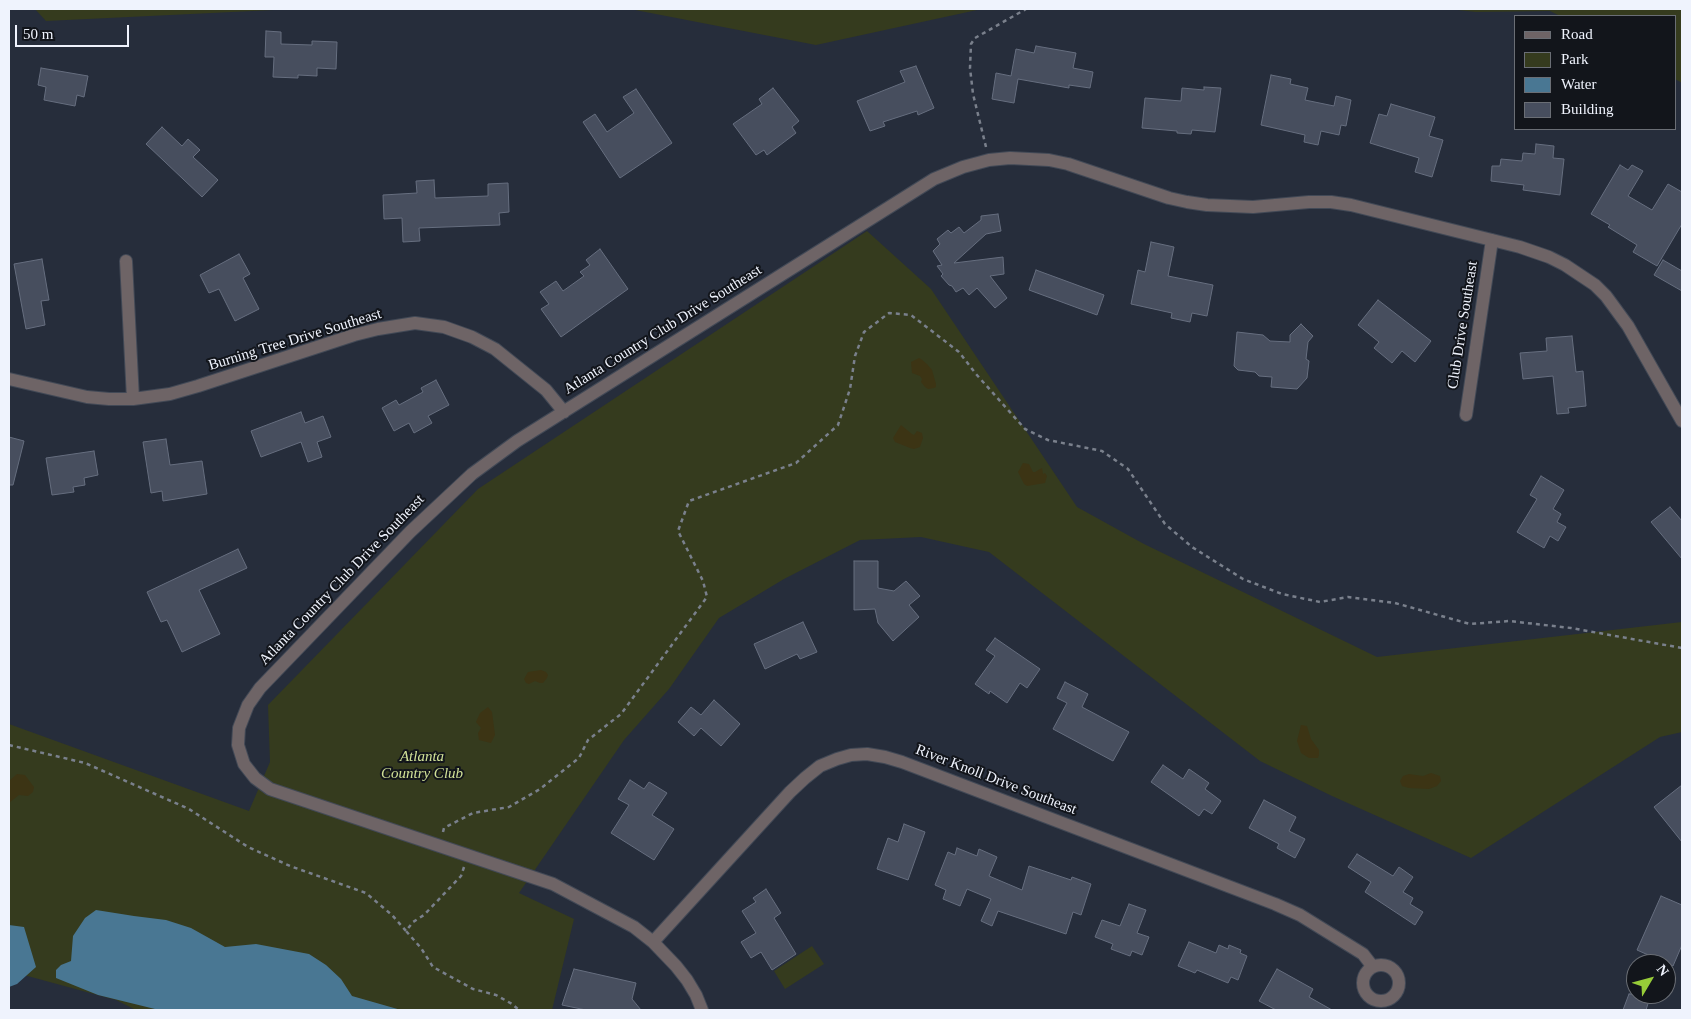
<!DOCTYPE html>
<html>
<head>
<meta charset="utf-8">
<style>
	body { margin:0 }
	#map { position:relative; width:1691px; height:1019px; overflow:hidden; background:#262d3b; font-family:"Times New Roman",serif }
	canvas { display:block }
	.frame { position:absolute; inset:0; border:10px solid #eff3fd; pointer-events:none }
	.legend { position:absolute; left:1514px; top:15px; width:162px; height:115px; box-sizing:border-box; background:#12151b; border:1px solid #6a6e75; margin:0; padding:6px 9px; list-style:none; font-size:15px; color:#eff3fd }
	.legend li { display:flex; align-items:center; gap:10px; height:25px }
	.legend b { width:25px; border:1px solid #6a6e75 }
	.north { position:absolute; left:1626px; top:954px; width:50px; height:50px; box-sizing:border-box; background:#12151b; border:1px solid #6a6e75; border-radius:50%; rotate:53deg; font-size:14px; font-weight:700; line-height:20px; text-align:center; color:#eff3fd }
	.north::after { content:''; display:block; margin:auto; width:18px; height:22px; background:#97cc38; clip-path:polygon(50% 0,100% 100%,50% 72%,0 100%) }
	.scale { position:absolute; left:15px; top:25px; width:114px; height:22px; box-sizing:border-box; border:2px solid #eff3fd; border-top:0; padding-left:6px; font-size:15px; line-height:18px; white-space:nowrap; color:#eff3fd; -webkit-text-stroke:4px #12151b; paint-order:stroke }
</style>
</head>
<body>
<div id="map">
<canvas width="1691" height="1019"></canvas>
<div class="frame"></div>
<ul class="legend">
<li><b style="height:6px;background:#6e6466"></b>Road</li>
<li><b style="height:14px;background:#353b1e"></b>Park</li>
<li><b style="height:14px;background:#497793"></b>Water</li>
<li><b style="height:14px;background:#474e5e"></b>Building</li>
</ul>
<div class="north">N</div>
<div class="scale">50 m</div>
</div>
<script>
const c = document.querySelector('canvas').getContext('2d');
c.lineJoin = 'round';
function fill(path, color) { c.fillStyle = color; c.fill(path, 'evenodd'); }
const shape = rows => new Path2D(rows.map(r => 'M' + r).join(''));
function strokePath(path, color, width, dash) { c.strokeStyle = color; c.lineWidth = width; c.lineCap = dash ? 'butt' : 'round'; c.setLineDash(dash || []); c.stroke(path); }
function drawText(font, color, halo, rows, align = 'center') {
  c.font = font + ' "Times New Roman",serif'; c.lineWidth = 4; c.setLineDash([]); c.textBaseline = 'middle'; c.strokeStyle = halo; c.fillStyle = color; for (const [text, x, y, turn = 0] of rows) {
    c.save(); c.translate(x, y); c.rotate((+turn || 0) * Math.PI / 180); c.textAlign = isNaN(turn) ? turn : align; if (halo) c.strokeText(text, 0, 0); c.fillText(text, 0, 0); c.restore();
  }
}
const green = shape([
	[35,9,294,9,46,21],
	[630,9,998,9,977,10,816,45],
	[1449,9,1682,9,1682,83,1675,79,1675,16,1560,16,1550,11,1476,12],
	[867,231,931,289,1077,507,1144,544,1377,657,1682,622,1682,732,1660,737,1471,858,1332,796,1260,761,989,552,921,537,860,540,784,579,719,618,669,689,624,740,519,893,574,919,552,1010,136,1010,116,1000,9,971,9,724,249,811,270,762,268,705,478,489],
	[812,946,824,964,785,989,774,971]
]);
const sand = shape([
	[919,358,921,359,927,364,932,370,936,384,936,387,934,388,928,389,925,387,921,382,922,379,920,376,912,373,911,362],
	[901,425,912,434,914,435,917,431,922,433,923,438,920,447,914,449,910,448,895,442,893,438],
	[1023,463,1029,464,1033,472,1035,472,1042,468,1043,474,1045,473,1047,476,1045,483,1027,486,1024,484,1018,472],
	[541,670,546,672,548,675,547,678,543,683,540,683,535,681,529,684,526,683,524,679,528,672],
	[488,707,492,712,495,735,491,743,479,740,478,733,481,728,476,722,480,713],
	[1301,725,1307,726,1311,739,1319,750,1319,755,1318,758,1309,758,1301,753,1297,741],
	[1431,773,1440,776,1441,781,1437,786,1429,789,1409,788,1402,786,1400,781,1403,776,1409,774,1423,776],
	[17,774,25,775,34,787,33,792,28,796,19,795,9,803,9,781]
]);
const water = shape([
	[96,910,134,916,166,920,191,928,225,947,256,944,309,954,326,965,341,979,352,996,401,1010,159,1010,98,995,56,978,56,970,61,965,71,961,73,936,85,918],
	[9,925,24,927,36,967,17,984,9,987]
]);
const building = shape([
	[266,31,281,32,281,44,312,45,312,41,337,42,336,69,317,68,317,76,298,75,298,78,273,77,274,57,265,57,266,31],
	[1036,46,1076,53,1073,68,1093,72,1090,88,1069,85,1069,88,1018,79,1014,103,992,99,996,73,1011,76,1016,49,1034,53,1036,46],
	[916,66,934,108,918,115,917,111,883,122,885,126,870,131,857,101,905,82,900,71,916,66],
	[41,68,88,76,84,97,77,95,75,106,44,100,46,87,38,85,41,68],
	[1271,75,1291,79,1290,84,1308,88,1305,100,1334,106,1336,96,1351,100,1346,126,1341,125,1339,135,1321,131,1318,145,1304,142,1305,135,1261,125,1271,75],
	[1204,87,1221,88,1215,132,1192,130,1191,134,1177,133,1177,131,1142,128,1145,98,1181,101,1182,88,1204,90,1204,87],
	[773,88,799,121,792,127,796,133,767,155,764,150,756,155,733,124,762,104,759,99,773,88],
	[636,89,672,143,620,178,583,122,595,114,607,132,634,113,623,97,636,89],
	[1391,104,1435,117,1429,136,1443,140,1432,177,1415,172,1419,158,1370,143,1379,114,1387,116,1391,104],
	[162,127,182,146,188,139,200,150,193,157,218,180,202,197,146,144,162,127],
	[1536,144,1554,146,1553,158,1564,159,1560,195,1523,190,1524,185,1491,181,1492,166,1500,166,1501,159,1522,161,1523,153,1535,154,1536,144],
	[1620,165,1628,170,1632,165,1643,171,1628,196,1652,210,1668,184,1682,192,1682,224,1657,266,1633,252,1637,245,1608,227,1610,225,1591,214,1620,165],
	[434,180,435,198,488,196,488,184,508,183,509,212,499,213,500,225,419,228,420,241,403,242,402,218,384,219,383,195,417,193,416,181,434,180],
	[998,214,1001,231,986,234,954,263,1003,257,1004,274,990,276,1007,298,995,308,977,288,969,295,963,288,956,292,952,286,949,285,941,276,943,274,937,266,942,265,933,251,940,244,937,239,948,230,951,233,959,227,964,233,981,220,981,216,998,214],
	[1151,242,1174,247,1168,276,1213,285,1207,316,1192,313,1190,322,1171,318,1172,313,1131,304,1138,270,1145,272,1151,242],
	[600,249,628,289,561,337,541,309,549,304,540,292,556,281,563,291,584,276,580,272,590,265,586,260,600,249],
	[239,254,250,274,243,278,259,309,235,321,219,289,209,293,200,275,239,254],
	[42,259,49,300,41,301,45,325,26,329,14,264,42,259],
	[1663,260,1682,271,1682,291,1654,275,1663,260],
	[1036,270,1104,295,1097,315,1029,290,1036,270],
	[1378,300,1431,341,1415,362,1402,351,1392,363,1374,348,1379,342,1358,325,1378,300],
	[1301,324,1313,336,1308,342,1306,359,1309,361,1307,378,1297,389,1271,387,1272,377,1259,376,1255,372,1238,370,1234,366,1237,332,1263,335,1270,341,1290,342,1290,335,1301,324],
	[1572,336,1576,372,1583,371,1586,406,1568,408,1569,413,1557,414,1553,376,1523,379,1520,353,1547,351,1546,338,1572,336],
	[436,380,449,405,428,416,432,423,414,433,409,423,394,431,382,408,396,400,399,405,423,392,421,388,436,380],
	[301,412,305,423,323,416,331,437,317,442,322,457,308,462,301,442,261,457,251,431,301,412],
	[9,437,24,441,13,485,9,485,9,437],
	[166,439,170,465,202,461,207,494,163,501,162,491,151,493,143,442,166,439],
	[94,451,98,475,84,478,85,485,73,487,74,492,52,495,46,458,94,451],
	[1541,476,1564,490,1553,509,1561,514,1557,522,1566,527,1558,541,1550,536,1544,548,1517,532,1537,499,1530,495,1541,476],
	[1670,507,1682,521,1682,559,1651,522,1670,507],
	[238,549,247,568,199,590,220,634,182,652,167,620,161,622,147,592,238,549],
	[854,561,878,561,878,588,894,591,906,581,920,596,909,605,919,617,893,641,878,623,875,609,854,610,854,561],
	[803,622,817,652,800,659,797,654,765,669,754,644,803,622],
	[995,638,1040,669,1027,688,1020,683,1007,703,990,691,989,694,975,684,995,656,986,650,995,638],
	[1065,682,1088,694,1082,707,1129,732,1113,761,1053,729,1067,703,1057,698,1065,682],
	[714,700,740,724,721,746,701,728,694,736,678,722,691,707,701,715,714,700],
	[1163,765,1183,779,1189,769,1209,783,1205,789,1221,801,1212,814,1204,809,1199,816,1151,782,1163,765],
	[630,780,644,789,649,782,667,793,652,815,674,829,654,860,611,833,629,805,618,799,630,780],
	[1682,785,1682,842,1654,807,1682,785],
	[1264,800,1296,817,1289,831,1305,839,1295,858,1277,848,1279,844,1249,828,1264,800],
	[904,824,925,832,908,880,877,869,888,838,898,842,904,824],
	[957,848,977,856,979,849,997,857,989,876,1022,890,1029,866,1071,880,1072,877,1091,884,1081,915,1073,912,1066,934,998,911,992,926,981,921,991,899,967,889,960,906,943,899,946,890,935,885,948,852,955,855,957,848],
	[1357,854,1393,876,1399,867,1413,877,1403,892,1413,898,1410,904,1423,912,1415,925,1365,892,1371,882,1348,867,1357,854],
	[766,889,781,913,774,918,796,954,772,970,761,952,751,958,741,942,756,933,742,911,756,902,753,898,766,889],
	[1661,896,1682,905,1682,945,1673,966,1637,950,1661,896],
	[1129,904,1146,910,1137,933,1149,937,1142,955,1132,951,1130,956,1111,949,1113,944,1095,937,1102,920,1120,926,1129,904],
	[1189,942,1216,953,1219,945,1228,949,1229,945,1241,950,1240,953,1247,956,1238,980,1231,977,1228,983,1197,970,1195,973,1178,966,1189,942],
	[574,969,636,983,632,999,641,1010,586,1010,562,1005,574,969],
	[1277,969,1313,989,1309,997,1332,1010,1276,1010,1259,1001,1277,969],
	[1629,994,1651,994,1646,1010,1623,1010,1629,994]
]);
const path = shape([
	[986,147,973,94,970,68,971,44,975,38,1026,9],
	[9,745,85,763,189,809,248,847,290,866,366,893,392,915,406,931],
	[443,832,444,828,473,813,509,807,540,789,579,758,588,740,621,714,707,597,703,581,678,531,689,501,796,463,838,425,850,389,855,356,864,332,889,313,911,315,959,352,976,374,1025,429,1048,440,1102,451,1128,469,1165,524,1192,547,1243,579,1282,594,1320,602,1348,597,1395,603,1470,624,1509,621,1571,628,1682,648],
	[464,867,461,876,424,915,413,922,406,931,421,948,433,967,473,989,496,995,512,1004,519,1010]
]);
const minor = shape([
	[126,261,133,399],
	[9,379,87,397,109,399,133,399,170,394,198,386,354,335,378,329,415,323,444,327,472,337,495,349,546,390,564,412],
	[1466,415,1492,240],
	[653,942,790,792,805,778,820,766,837,759,851,755,867,754,885,757,902,762,1275,904,1300,915,1363,954,1373,967],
	'1363 983a18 18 0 1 1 36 0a18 18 0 1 1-36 0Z',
	[702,1010,696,995,687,980,676,966,653,942,634,927,553,884,270,789,255,778,244,764,238,745,239,728,248,705,260,688,410,532,472,474,517,441,934,179,963,167,989,160,1010,158,1049,160,1068,164,1169,198,1187,202,1207,205,1253,207,1309,202,1331,202,1351,205,1520,247,1549,257,1565,265,1595,285,1606,296,1628,326,1682,421]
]);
const streetNames = [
	["Club Drive Southeast",1463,325,-81],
	["Atlanta Country Club Drive Southeast",663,330,-32],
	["Burning Tree Drive Southeast",295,340,-17],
	["Atlanta Country Club Drive Southeast",342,580,-46],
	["River Knoll Drive Southeast",996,780,21]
];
const parkNames = [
	["Atlanta",422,757],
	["Country Club",422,774]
];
fill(green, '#353b1e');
fill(sand, '#3c3414');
fill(water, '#497793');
fill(building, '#474e5e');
strokePath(building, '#666e7f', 1);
strokePath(minor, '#424956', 14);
strokePath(path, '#7a808c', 2.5, [4, 4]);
strokePath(minor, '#6e6466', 12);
drawText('15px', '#eff3fd', '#12151b', streetNames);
drawText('italic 15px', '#d1e197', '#12151b', parkNames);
</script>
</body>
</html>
